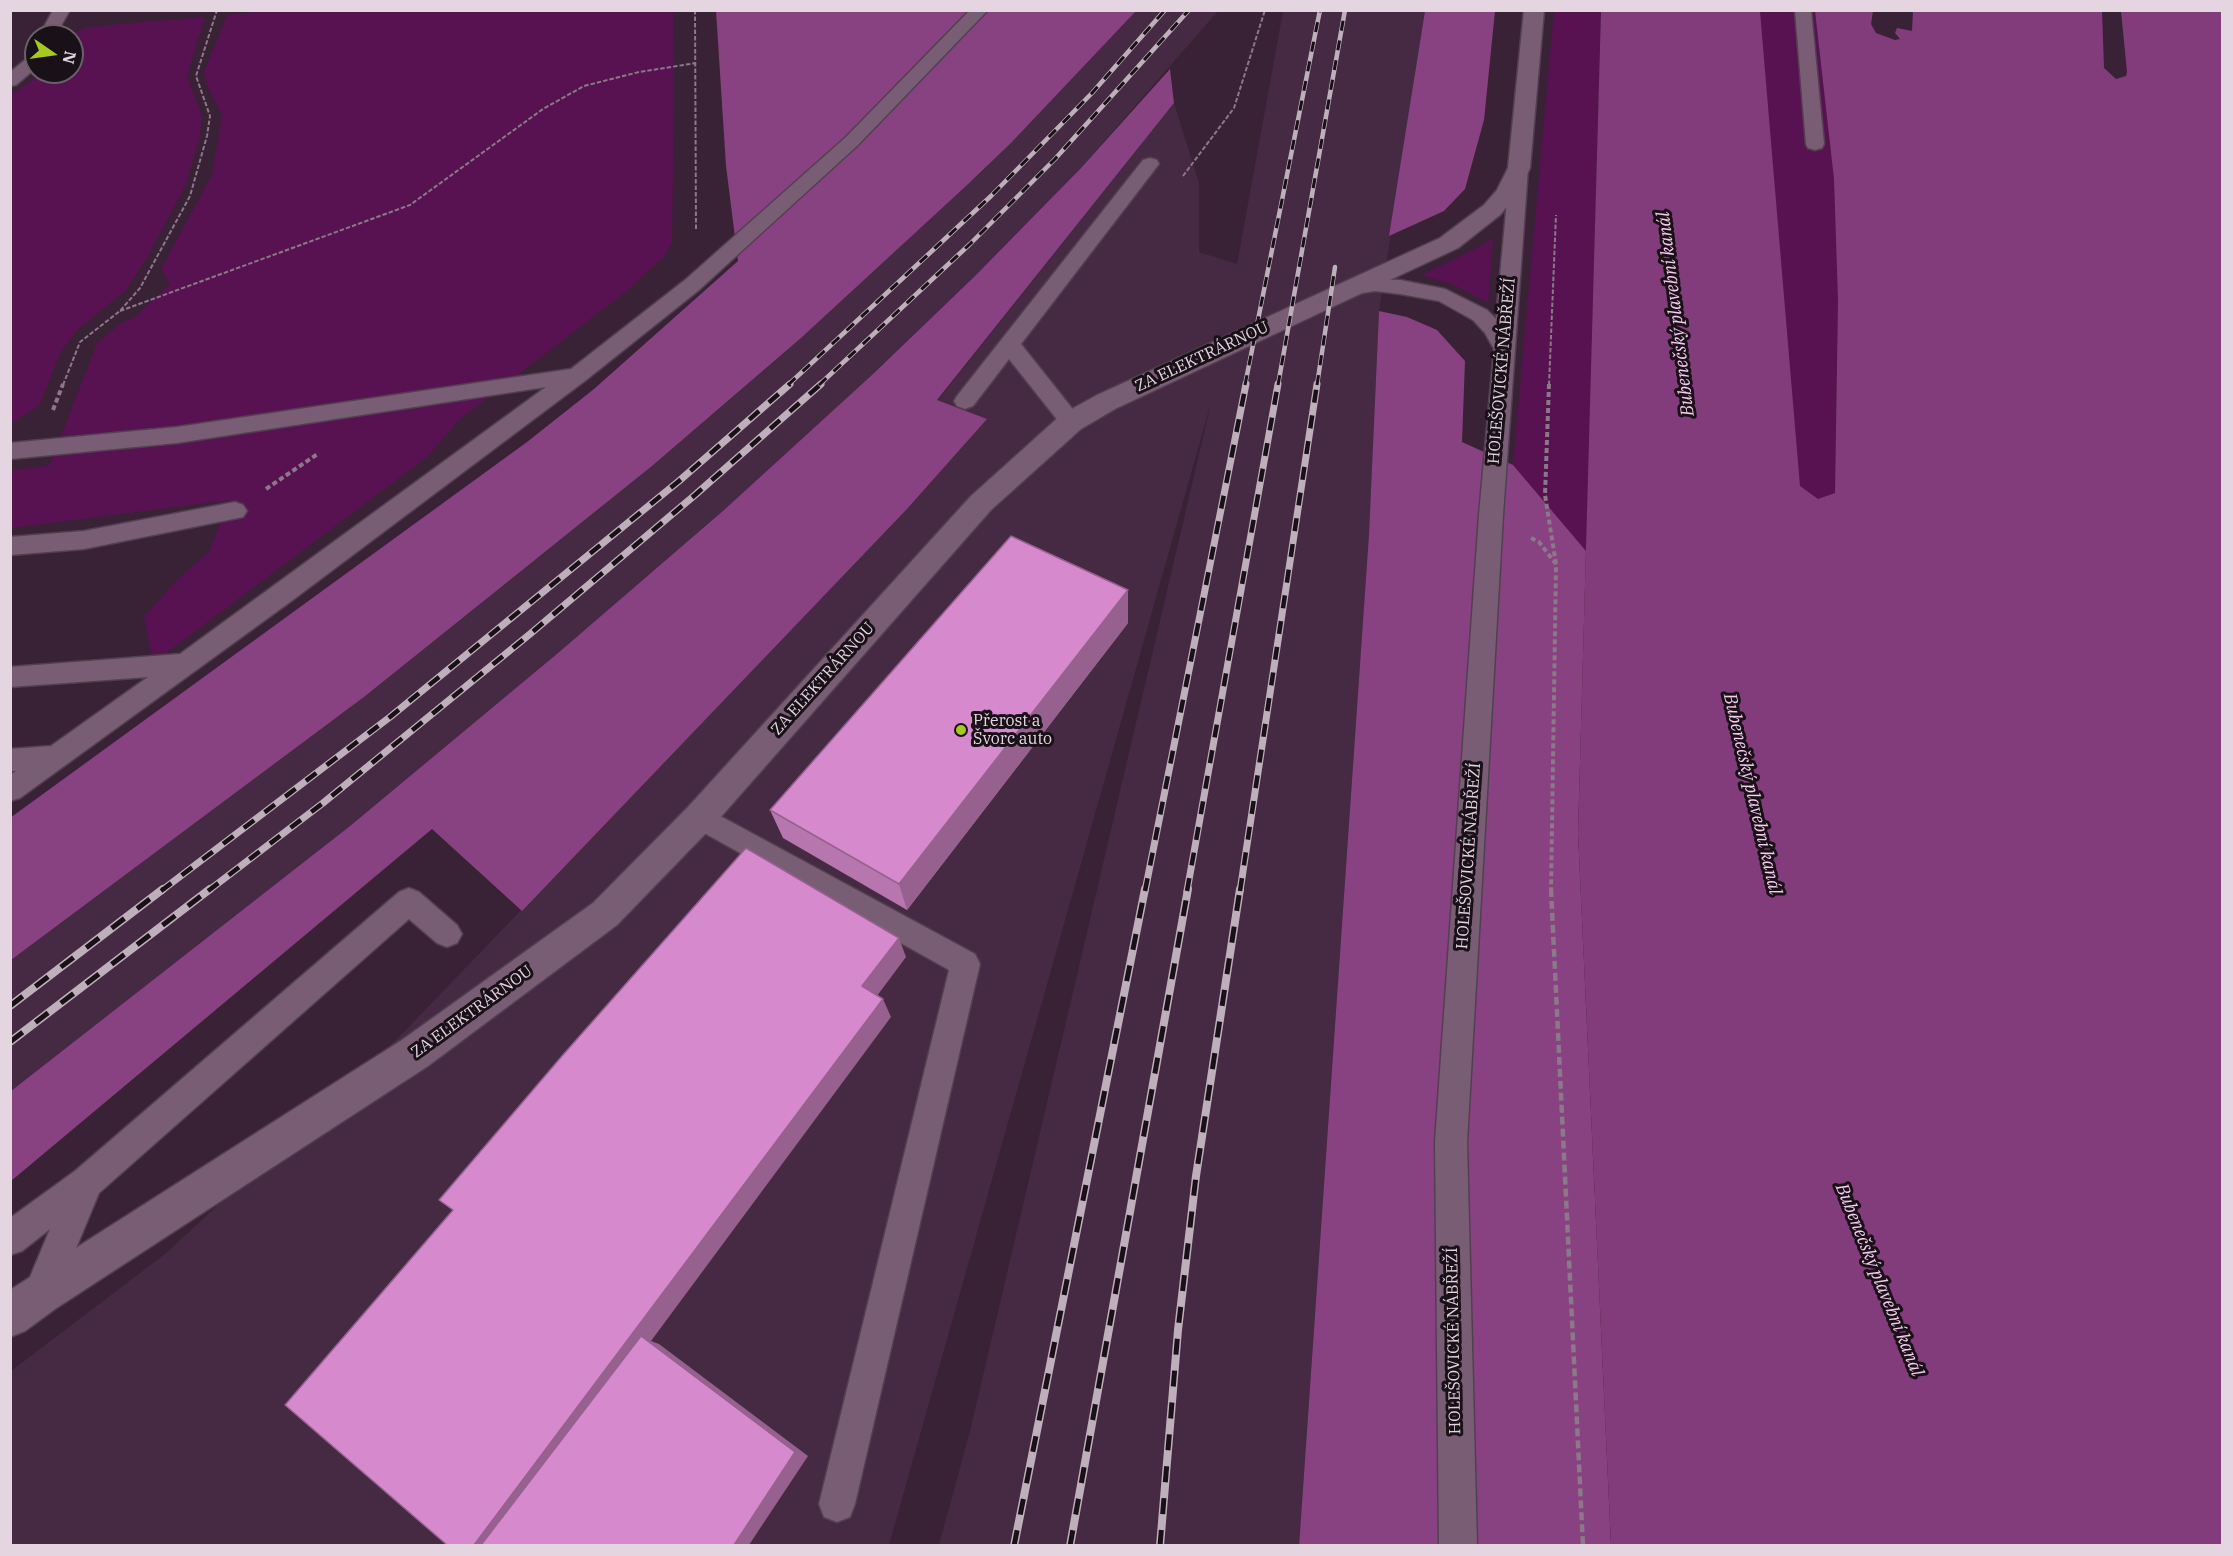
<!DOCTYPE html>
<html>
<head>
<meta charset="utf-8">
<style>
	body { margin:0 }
	#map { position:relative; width:2233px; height:1556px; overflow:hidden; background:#392236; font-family:"IBM Plex Serif",serif }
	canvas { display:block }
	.frame { position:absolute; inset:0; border:12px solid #e4d5e1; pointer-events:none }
	.north { position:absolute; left:24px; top:24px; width:60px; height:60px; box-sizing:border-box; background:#1a1018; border:2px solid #6b5f68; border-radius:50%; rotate:103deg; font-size:16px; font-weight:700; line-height:24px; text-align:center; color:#e4d5e1 }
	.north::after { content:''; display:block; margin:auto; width:21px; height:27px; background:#a6c821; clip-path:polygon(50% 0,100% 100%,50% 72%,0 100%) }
</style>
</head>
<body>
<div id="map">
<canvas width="2233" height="1556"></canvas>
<div class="frame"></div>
<div class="north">N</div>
</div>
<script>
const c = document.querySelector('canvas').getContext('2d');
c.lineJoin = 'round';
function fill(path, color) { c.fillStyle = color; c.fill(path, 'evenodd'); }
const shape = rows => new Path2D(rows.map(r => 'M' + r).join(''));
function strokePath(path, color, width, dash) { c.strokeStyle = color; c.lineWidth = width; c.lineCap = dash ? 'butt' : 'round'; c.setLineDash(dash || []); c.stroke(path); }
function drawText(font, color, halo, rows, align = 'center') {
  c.font = font + ' "IBM Plex Serif",serif'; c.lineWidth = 6; c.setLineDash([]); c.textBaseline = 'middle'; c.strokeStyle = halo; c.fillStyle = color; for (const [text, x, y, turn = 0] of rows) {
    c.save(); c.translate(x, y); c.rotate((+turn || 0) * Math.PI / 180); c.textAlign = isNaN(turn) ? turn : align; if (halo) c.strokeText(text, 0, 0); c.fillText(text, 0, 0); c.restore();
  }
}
const built = shape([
	[1136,11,1218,11,1081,168,975,276,873,374,724,510,558,653,350,826,11,1091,11,960,364,697,652,466,801,338,965,187,1011,143],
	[1283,11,1425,11,1379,311,1369,534,1299,1545,939,1545,970,1431,1212,399,889,1545,11,1546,11,1371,165,1254,399,1037,907,509,986,419,937,401,1174,103,1199,183,1199,252,1237,264]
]);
const green = shape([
	[276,10,673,11,674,85,672,243,664,257,623,294,460,419,427,457,153,663,144,617,178,579,209,552,230,500,11,528,10,471,50,465,97,343,123,322,133,319,170,284,161,269,212,175,222,115,208,87,204,72,227,15],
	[1554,11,1601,11,1586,551,1513,465],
	[1760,11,1815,11,1834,179,1838,300,1835,493,1818,499,1800,487],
	[205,17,187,75,202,117,199,140,186,184,147,258,125,291,77,330,61,351,39,406,10,424,11,94,45,72,72,72,72,38,77,32,85,27],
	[1493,238,1488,303,1454,285,1422,275,1477,248]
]);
const forest = shape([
	[716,11,1136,11,1011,143,965,187,801,338,652,466,364,697,11,960,10,818,527,442,594,389,738,261,726,166],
	[1425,11,1495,11,1484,120,1465,189,1444,211,1389,236],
	[1170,69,1174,103,937,400,987,419,907,509,522,911,432,829,11,1181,11,1091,350,826,558,653,724,510,873,374,975,276,1081,168],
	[1379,311,1407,317,1437,330,1465,361,1462,442,1513,465,1586,551,1578,833,1611,1545,1299,1546,1369,534]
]);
const water = shape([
	[1601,11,1760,11,1800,486,1818,499,1835,493,1838,300,1834,179,1815,11,1873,11,1871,24,1876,33,1895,40,1900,39,1895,33,1897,28,1912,31,1913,11,2102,11,2104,68,2116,79,2126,76,2127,72,2121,11,2222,11,2222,1545,1611,1545,1578,833]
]);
const pathFar2 = shape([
	[695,10,696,230],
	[1183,176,1234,108,1265,10],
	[120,311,410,205,543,109,584,86,639,72,696,63],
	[63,385,80,342,120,311,140,288,190,196,207,136,210,116,196,76,217,10],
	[1549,385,1556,215]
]);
const pathFar1 = shape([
	[1549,384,1545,495,1556,564],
	[53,410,63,384],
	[266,489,319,453],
	[1531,538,1539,542,1556,564,1551,891]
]);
const path = shape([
	[1551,889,1583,1546]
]);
const service = shape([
	[53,10,70,10,55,36,39,36,53,10],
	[970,10,988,10,858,145,699,290,586,380,290,602,20,798,10,801,10,775,16,771,10,771,10,749,51,746,148,677,10,687,10,667,180,654,546,387,177,443,10,459,10,443,177,427,571,369,685,280,846,137,970,10],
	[1795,10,1811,10,1824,144,1822,148,1815,150,1808,148,1806,144,1795,10],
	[36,51,36,68,16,85,10,86,10,72,25,60,30,52,36,51],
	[1150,158,1157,160,1159,164,1021,344,1079,417,1082,422,1079,427,1071,430,1063,427,1009,359,973,406,965,409,957,406,954,401,957,396,1143,160,1150,158],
	[1519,162,1526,164,1528,168,1503,515,1467,1142,1477,1546,1439,1546,1435,1142,1479,515,1494,349,1485,333,1473,320,1439,301,1400,294,1375,291,1351,295,1344,293,1341,288,1344,283,1375,279,1400,280,1445,289,1487,310,1496,319,1510,168,1512,164,1519,162],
	[235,502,243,505,247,511,243,517,84,549,10,555,10,537,84,531,235,502],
	[700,805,975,954,980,964,855,1504,850,1517,837,1522,824,1517,819,1504,949,970,690,825,686,817,690,809,700,805],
	[409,888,419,892,457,925,462,934,457,943,447,947,437,943,409,919,99,1193,52,1306,40,1311,28,1306,23,1294,50,1229,22,1251,10,1255,10,1218,75,1171,399,892,409,888]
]);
const minor = shape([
	[1524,10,1544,10,1530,168,1519,192,1500,215,1458,248,1115,409,1081,429,991,510,712,827,617,925,428,1066,55,1309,25,1331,10,1337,10,1290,402,1040,593,903,688,807,971,496,1061,415,1097,395,1440,238,1484,205,1497,190,1508,168,1524,10]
]);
const railFar2 = shape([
	[788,385,991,196,1092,93,1165,10],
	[819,385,970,244,1055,159,1189,10],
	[1245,385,1320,10],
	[1278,385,1345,10],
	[1317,385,1335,267]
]);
const railFar1 = shape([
	[161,891,390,717,679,481,790,384],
	[208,891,323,803,530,634,695,495,821,384],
	[1145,891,1246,384],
	[1187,891,1278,384],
	[1240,891,1317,384]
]);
const rail = shape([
	[10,1006,163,889],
	[10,1042,210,889],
	[1014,1546,1145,889],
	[1070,1546,1188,889],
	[1160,1546,1178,1330,1196,1176,1240,889]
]);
const wall = shape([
	[1128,623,907,910,783,838,770,810]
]);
const shadedWall = shape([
	[1128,590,1128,623,907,910,899,884],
	[899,938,906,957,871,1004,862,986],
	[883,999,891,1017,651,1341,659,1344,808,1456,749,1545,474,1545]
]);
const building = shape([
	[1011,536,1128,590,899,884,770,810,1011,536],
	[746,848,899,938,862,986,883,999,474,1545,447,1545,285,1405,453,1210,439,1200,562,1056,746,848],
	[641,1336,795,1452,734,1545,481,1545,641,1336]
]);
const markers = [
	[961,730,6,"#a6c821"]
];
const streetNames = [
	["ZA ELEKTRÁRNOU",1202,357,-25],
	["HOLEŠOVICKÉ NÁBŘEŽÍ",1502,371,-85],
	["ZA ELEKTRÁRNOU",823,679,-48],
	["HOLEŠOVICKÉ NÁBŘEŽÍ",1469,856,-86],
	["ZA ELEKTRÁRNOU",472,1012,-36],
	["HOLEŠOVICKÉ NÁBŘEŽÍ",1454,1341,-91]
];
const poiNames = [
	["Přerost a",973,721],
	["Švorc auto",973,739]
];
const waterNames = [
	["Bubenečský plavební kanál",1676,314,-97],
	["Bubenečský plavební kanál",1752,794,77],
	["Bubenečský plavební kanál",1879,1280,68]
];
fill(built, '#462942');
fill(green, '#581252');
fill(forest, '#884181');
fill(water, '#833c7b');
strokePath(service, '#524050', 3);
strokePath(minor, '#524050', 3);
strokePath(pathFar2, '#8b7888', 2, [4.5, 2]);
strokePath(pathFar1, '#8b7888', 4, [5, 3]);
strokePath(path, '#8b7888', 4.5, [8, 4]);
fill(service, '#785d74');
fill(minor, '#785d74');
strokePath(railFar2, '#bfafbc', 4.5);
strokePath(railFar1, '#bfafbc', 7);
strokePath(rail, '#bfafbc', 8);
strokePath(railFar2, '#1a1018', 3, [10]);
strokePath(railFar1, '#1a1018', 4.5, [13]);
strokePath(rail, '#1a1018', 5, [16]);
fill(wall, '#b876af');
fill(shadedWall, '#96608f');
fill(building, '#d689cc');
strokePath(building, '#96608f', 1.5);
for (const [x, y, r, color] of markers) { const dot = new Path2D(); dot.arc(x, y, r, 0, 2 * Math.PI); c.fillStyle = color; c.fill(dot); strokePath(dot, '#1a1018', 2); }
drawText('16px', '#e4d5e1', '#1a1018', streetNames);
drawText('16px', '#e4d5e1', '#1a1018', poiNames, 'left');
drawText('italic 18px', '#f5cdef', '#1a1018', waterNames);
</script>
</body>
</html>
